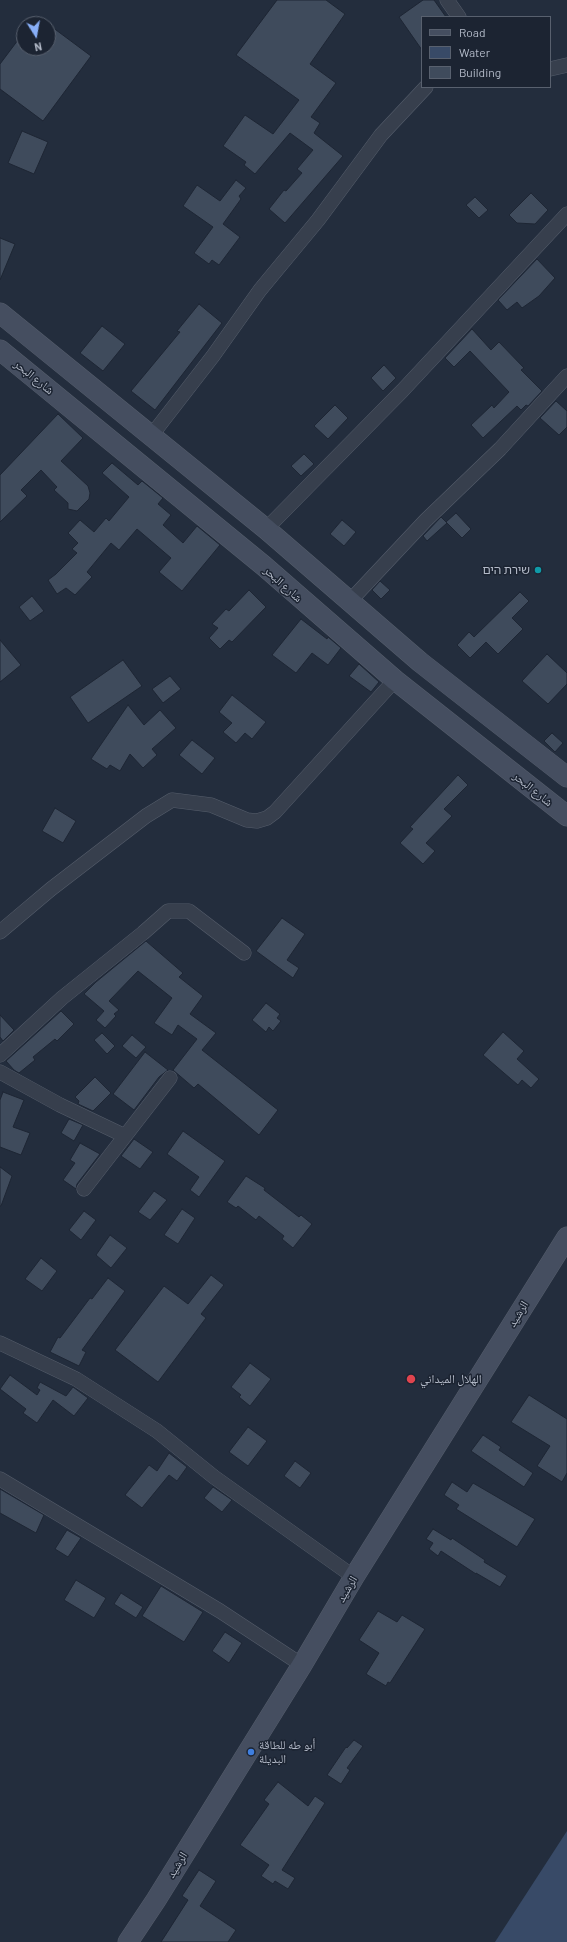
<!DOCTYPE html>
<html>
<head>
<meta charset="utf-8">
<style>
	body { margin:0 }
	#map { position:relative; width:567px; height:1942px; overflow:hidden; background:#232d3d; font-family:Barlow,sans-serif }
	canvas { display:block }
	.legend { position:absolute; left:421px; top:16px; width:130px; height:72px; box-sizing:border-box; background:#1c2432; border:1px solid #58606e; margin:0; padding:5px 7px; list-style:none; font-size:12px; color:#b3bac8 }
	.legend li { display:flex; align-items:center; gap:8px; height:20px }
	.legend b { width:20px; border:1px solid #58606e }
	.north { position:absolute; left:16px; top:16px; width:40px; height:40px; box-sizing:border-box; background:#1c2432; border:1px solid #58606e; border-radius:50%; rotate:169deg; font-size:11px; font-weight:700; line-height:16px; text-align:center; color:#b3bac8 }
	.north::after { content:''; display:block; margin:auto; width:14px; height:18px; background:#88aff8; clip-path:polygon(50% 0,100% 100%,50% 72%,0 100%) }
</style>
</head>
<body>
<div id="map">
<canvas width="567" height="1942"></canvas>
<ul class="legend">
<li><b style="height:5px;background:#454e60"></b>Road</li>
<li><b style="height:11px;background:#384a67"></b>Water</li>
<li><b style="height:11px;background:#3f4b5c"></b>Building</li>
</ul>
<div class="north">N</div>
</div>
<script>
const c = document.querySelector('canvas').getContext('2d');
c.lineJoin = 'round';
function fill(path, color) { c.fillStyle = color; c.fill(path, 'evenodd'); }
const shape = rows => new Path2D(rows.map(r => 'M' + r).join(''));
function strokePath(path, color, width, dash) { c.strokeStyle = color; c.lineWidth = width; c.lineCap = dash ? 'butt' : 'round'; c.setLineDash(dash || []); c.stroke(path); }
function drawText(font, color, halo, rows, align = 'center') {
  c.font = font + ' Barlow,"Noto Naskh Arabic","Noto Sans Hebrew",sans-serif'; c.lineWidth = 3; c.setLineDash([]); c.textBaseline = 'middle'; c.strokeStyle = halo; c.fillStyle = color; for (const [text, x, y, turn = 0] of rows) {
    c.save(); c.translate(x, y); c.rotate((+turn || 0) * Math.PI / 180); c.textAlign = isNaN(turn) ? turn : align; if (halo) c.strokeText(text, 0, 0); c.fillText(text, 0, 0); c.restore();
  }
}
const water = shape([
	[567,1831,567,1942,495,1942]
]);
const building = shape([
	[277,0,326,0,345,14,310,64,336,83,311,117,320,123,314,133,343,156,285,223,269,209,284,190,286,191,302,173,297,169,313,150,290,133,255,174,244,165,246,162,223,146,245,115,273,134,299,100,236,55,277,0],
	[423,0,434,0,446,17,422,17,422,50,399,17,423,0],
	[48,24,91,56,43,121,0,89,0,64,24,32,24,48,48,48,48,24],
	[22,131,48,142,34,174,8,163,22,131],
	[236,180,246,188,239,196,241,199,223,224,240,237,219,265,212,260,209,264,194,253,213,227,183,206,197,185,220,201,236,180],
	[531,193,548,210,535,224,517,223,509,215,531,193],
	[475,197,488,210,479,218,466,205,475,197],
	[0,238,15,244,0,280,0,238],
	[537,259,555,278,539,296,522,308,517,302,507,310,498,300,537,259],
	[199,304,222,323,155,410,131,391,180,332,177,331,199,304],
	[102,326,125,344,103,371,80,353,102,326],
	[472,329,491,350,499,342,524,368,521,370,542,391,528,406,526,405,521,410,517,406,483,438,471,425,492,405,494,408,509,392,470,351,454,367,445,358,472,329],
	[384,365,396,378,383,391,371,378,384,365],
	[556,401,567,411,567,427,559,435,540,418,556,401],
	[335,405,348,418,328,439,314,426,335,405],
	[58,414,83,438,61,461,88,486,90,493,89,499,77,511,68,509,68,503,54,490,57,487,41,470,21,490,27,496,0,522,0,475,58,414],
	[304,454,314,464,301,476,291,466,304,454],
	[112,463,138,485,142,481,163,498,158,504,171,515,163,525,183,543,197,526,220,545,182,591,159,572,171,558,137,529,119,550,111,543,87,572,92,577,75,595,66,588,57,594,48,580,56,574,77,553,72,549,78,543,68,533,80,520,94,532,106,518,109,521,129,497,102,473,112,463],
	[456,513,471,529,462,538,446,522,456,513],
	[441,517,447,523,427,541,423,536,441,517],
	[342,520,356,532,344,546,330,534,342,520],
	[380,581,390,590,381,599,372,590,380,581],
	[249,590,266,607,232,642,229,640,220,649,209,638,218,628,212,624,226,609,229,611,249,590],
	[520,592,529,601,512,618,523,629,498,654,486,642,470,658,457,645,469,632,474,637,520,592],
	[32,596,44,611,30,621,19,607,32,596],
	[301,619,327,639,328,637,341,648,328,665,312,653,296,673,272,655,301,619],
	[0,640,21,665,0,682,0,640],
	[547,654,567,673,567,684,548,704,522,681,547,654],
	[123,660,142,686,88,723,70,697,123,660],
	[359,664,379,682,371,692,349,676,359,664],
	[170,676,181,689,163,703,152,689,170,676],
	[232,695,266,722,252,739,245,733,236,743,223,732,232,723,219,712,232,695],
	[128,705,144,725,160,710,176,728,152,749,157,755,143,768,130,754,120,771,110,765,107,769,91,759,128,705],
	[552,733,563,743,555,752,544,741,552,733],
	[192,740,215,758,202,774,179,755,192,740],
	[458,775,468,785,444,809,452,816,426,843,435,851,423,864,400,843,413,829,410,827,458,775],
	[55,808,76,821,63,843,42,831,55,808],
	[282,918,305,934,287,960,299,968,293,978,256,951,282,918],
	[146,941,183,973,179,977,203,996,190,1014,216,1033,202,1050,278,1110,259,1135,198,1084,194,1088,173,1070,197,1039,178,1025,172,1035,154,1023,172,998,138,971,109,1001,119,1010,114,1014,116,1016,105,1028,96,1020,104,1011,84,994,96,982,146,941],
	[266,1003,280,1014,277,1018,281,1021,273,1031,269,1027,266,1032,252,1020,266,1003],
	[61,1011,74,1024,57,1041,55,1039,33,1057,35,1060,19,1073,14,1070,6,1061,61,1011],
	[0,1015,14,1030,3,1041,0,1037,0,1015],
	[503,1032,524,1051,517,1059,539,1079,531,1088,522,1080,518,1085,483,1055,503,1032],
	[102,1033,115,1046,107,1054,94,1040,102,1033],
	[132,1035,146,1047,136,1058,122,1046,132,1035],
	[145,1052,168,1070,159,1077,134,1110,113,1094,145,1052],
	[95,1077,111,1093,93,1111,78,1104,79,1101,75,1097,95,1077],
	[3,1092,24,1100,13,1127,30,1133,21,1155,0,1147,0,1100,3,1092],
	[69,1119,83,1125,74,1141,61,1133,69,1119],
	[183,1131,225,1161,199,1197,190,1190,199,1177,167,1154,183,1131],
	[134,1139,153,1152,140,1169,121,1156,134,1139],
	[80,1143,100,1154,77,1184,76,1189,63,1180,75,1163,70,1160,80,1143],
	[0,1167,12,1176,1,1206,0,1206,0,1167],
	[246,1176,265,1188,264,1190,299,1217,301,1215,312,1224,293,1248,282,1239,284,1236,259,1216,256,1220,238,1206,236,1208,227,1202,246,1176],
	[154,1191,167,1200,150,1220,138,1212,154,1191],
	[182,1209,195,1218,178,1244,164,1235,182,1209],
	[84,1211,96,1220,81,1240,69,1230,84,1211],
	[110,1235,127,1248,111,1268,96,1255,110,1235],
	[41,1258,57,1271,42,1291,25,1279,41,1258],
	[211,1275,224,1285,201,1314,206,1318,158,1382,115,1350,164,1286,188,1304,211,1275],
	[108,1278,125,1291,82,1350,86,1352,79,1366,50,1352,58,1337,60,1338,90,1298,92,1299,108,1278],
	[250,1363,271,1379,250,1406,239,1397,241,1395,231,1387,250,1363],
	[10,1375,37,1395,40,1390,37,1388,40,1382,66,1396,73,1387,88,1398,74,1416,53,1400,37,1423,23,1413,26,1409,0,1389,10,1375],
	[529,1395,567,1419,567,1473,562,1482,537,1466,550,1446,511,1422,529,1395],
	[248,1427,267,1441,248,1466,229,1452,248,1427],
	[483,1435,501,1447,499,1450,533,1473,524,1487,471,1451,483,1435],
	[169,1453,187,1467,177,1481,169,1475,142,1508,125,1495,149,1465,157,1471,169,1453],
	[295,1461,311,1473,300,1488,284,1476,295,1461],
	[452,1482,467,1492,473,1483,535,1519,517,1547,456,1509,459,1505,444,1495,452,1482],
	[213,1487,232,1500,222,1512,204,1498,213,1487],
	[0,1489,44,1515,36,1533,0,1513,0,1489],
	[433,1529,451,1540,452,1538,485,1560,484,1562,507,1576,500,1587,476,1573,476,1574,441,1551,438,1556,429,1549,433,1543,426,1539,433,1529],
	[67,1530,81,1538,68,1557,55,1549,67,1530],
	[76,1580,106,1598,94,1618,64,1600,76,1580],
	[161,1586,203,1612,184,1642,142,1616,161,1586],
	[121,1593,143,1607,136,1618,114,1604,121,1593],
	[378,1611,397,1622,402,1615,425,1629,390,1683,388,1682,386,1686,366,1674,379,1653,359,1640,378,1611],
	[225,1632,242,1643,229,1663,212,1651,225,1632],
	[354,1740,363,1746,347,1768,350,1770,341,1784,327,1775,346,1747,347,1748,354,1740],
	[278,1782,308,1806,315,1796,325,1803,282,1870,295,1878,288,1889,275,1881,273,1884,261,1876,269,1865,240,1845,269,1804,264,1800,278,1782],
	[199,1870,216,1881,200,1906,236,1930,228,1942,161,1942,188,1900,182,1896,199,1870]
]);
const street = shape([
	[447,0,459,17],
	[550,69,567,65],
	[151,436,213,356,260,290,318,220,381,135,426,87],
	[266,529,402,391,567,214],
	[350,601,426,520,500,449,567,376],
	[0,932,51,889,146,816,172,800,211,805,247,820,257,821,267,818,275,812,395,680],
	[0,1055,62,998,143,933,168,911,189,911,244,953],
	[0,1072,60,1105,123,1135],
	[84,1189,170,1078],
	[0,1343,76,1379,157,1431,214,1477,354,1577],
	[0,1479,220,1611,302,1665]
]);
const secondary = shape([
	[0,313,266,529,420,662,567,777],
	[0,350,264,566,395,680,567,816],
	[128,1942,156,1900,302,1665,354,1577,567,1237]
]);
const markers = [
	[538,570,4,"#0f9aa8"],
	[411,1379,5,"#e0444e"],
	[251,1752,4,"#3f7fe0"]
];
const streetNames = [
	["شارع البحر",34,377,39],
	["شارع البحر",283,584,42],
	["شارع البحر",533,789,39],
	["الرشيد",518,1314,-58],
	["الرشيد",347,1589,-59],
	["الرشيد",177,1865,-58]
];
const poiNames = [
	["שירת הים",530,570,"right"],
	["الهلال الميداني",420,1379],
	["أبو طه للطاقة",259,1745],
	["البديلة",259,1759]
];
fill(water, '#384a67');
fill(building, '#3f4b5c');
strokePath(building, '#1e2634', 1);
strokePath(street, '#555d6b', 15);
strokePath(secondary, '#555d6b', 21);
strokePath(street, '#373f4d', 14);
strokePath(secondary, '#454e60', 20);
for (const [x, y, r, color] of markers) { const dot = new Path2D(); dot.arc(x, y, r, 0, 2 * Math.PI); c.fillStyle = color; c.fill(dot); strokePath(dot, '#1c2432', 1.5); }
drawText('12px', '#b3bac8', '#1c2432', streetNames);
drawText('12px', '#b3bac8', '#1c2432', poiNames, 'left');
</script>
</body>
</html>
